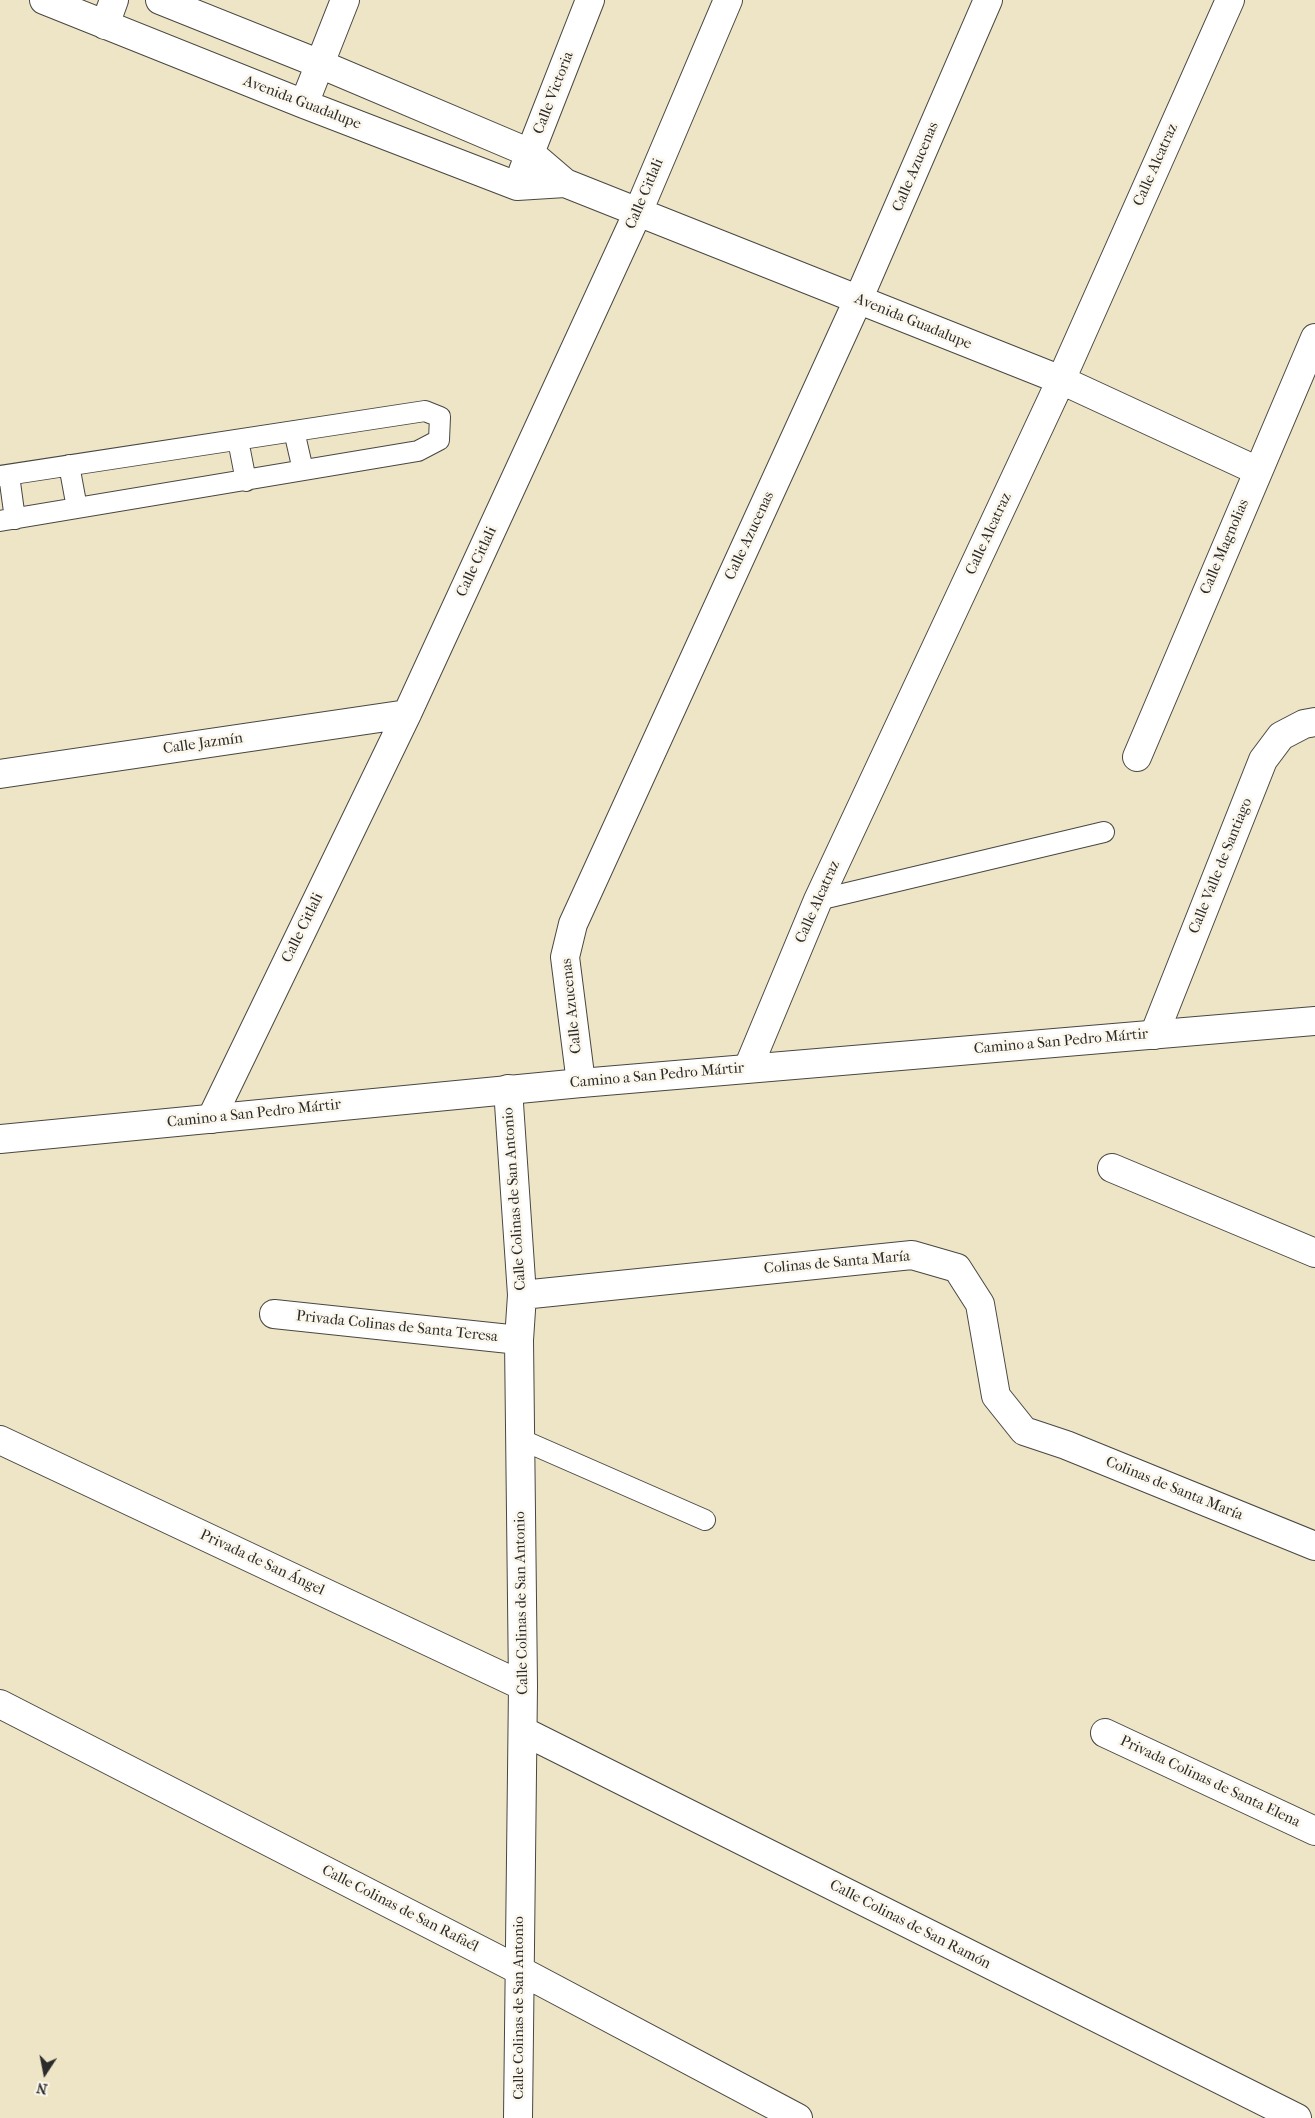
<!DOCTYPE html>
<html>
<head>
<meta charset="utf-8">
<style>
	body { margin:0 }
	#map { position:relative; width:1315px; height:2118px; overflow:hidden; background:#eee5c6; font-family:"IM FELL French Canon",serif }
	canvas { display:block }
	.north { position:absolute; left:20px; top:2048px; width:50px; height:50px; -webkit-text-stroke:4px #fbf7ec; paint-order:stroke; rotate:191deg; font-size:14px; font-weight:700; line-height:20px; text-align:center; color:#2b2b2b }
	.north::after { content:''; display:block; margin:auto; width:18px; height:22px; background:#2b2b2b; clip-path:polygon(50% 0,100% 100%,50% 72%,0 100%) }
</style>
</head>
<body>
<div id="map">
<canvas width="1315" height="2118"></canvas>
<div class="north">N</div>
</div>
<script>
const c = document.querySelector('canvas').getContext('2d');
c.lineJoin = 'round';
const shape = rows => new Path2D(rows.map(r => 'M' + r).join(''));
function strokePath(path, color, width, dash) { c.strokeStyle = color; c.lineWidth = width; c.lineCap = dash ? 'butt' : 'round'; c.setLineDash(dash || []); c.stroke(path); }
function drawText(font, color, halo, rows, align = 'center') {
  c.font = font + ' "IM FELL French Canon",serif'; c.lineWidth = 5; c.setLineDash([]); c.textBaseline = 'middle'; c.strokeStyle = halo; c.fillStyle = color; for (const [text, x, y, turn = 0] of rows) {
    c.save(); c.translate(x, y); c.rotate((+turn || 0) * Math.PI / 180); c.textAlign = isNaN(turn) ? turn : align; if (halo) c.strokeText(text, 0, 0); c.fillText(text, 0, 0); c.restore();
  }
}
const service = shape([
	[294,431,303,470],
	[238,440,246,481],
	[69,465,77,508],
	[9,475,15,519],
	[0,476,425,411,440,417,439,440,418,451,0,521],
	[818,900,1104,832],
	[520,1439,705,1520]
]);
const minor = shape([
	[44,0,304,104,517,186,565,183],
	[160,0,320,64,530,153,565,183,1061,380,1258,471],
	[105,25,114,0],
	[304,104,345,0],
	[523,171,590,0],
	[1137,757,1315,338],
	[0,774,407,714],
	[1154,1035,1263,760,1281,736,1304,724,1315,722],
	[748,1068,818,900,1061,380,1230,0],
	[581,1083,565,957,573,924,858,300,988,0],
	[508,1089,522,1295,519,1340,523,1686,518,2118],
	[211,1119,407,714,638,212,728,0],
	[1112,1168,1315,1253],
	[522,1295,912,1255,957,1268,980,1304,996,1396,1024,1431,1066,1445,1315,1546],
	[274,1314,519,1340],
	[0,1440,523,1686],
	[0,1704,519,1970,798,2118],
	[523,1731,1297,2118],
	[1105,1733,1315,1831]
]);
const tertiary = shape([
	[0,1139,581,1083,1315,1021]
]);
const streetNames = [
	["Calle Victoria",554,93,-69],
	["Avenida Guadalupe",302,103,21],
	["Calle Alcatraz",1156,165,-66],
	["Calle Azucenas",916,167,-67],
	["Calle Citlali",645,194,-67],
	["Avenida Guadalupe",913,322,22],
	["Calle Alcatraz",989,534,-65],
	["Calle Azucenas",750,536,-65],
	["Calle Magnolias",1225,547,-67],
	["Calle Citlali",477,562,-65],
	["Calle Jazmín",203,744,-8],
	["Calle Valle de Santiago",1221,866,-68],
	["Calle Alcatraz",818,902,-66],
	["Calle Citlali",303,928,-64],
	["Calle Azucenas",572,1006,-96],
	["Camino a San Pedro Mártir",1061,1042,-5],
	["Camino a San Pedro Mártir",657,1076,-5],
	["Camino a San Pedro Mártir",254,1114,-6],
	["Calle Colinas de San Antonio",515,1199,-94],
	["Colinas de Santa María",837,1263,-5],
	["Privada Colinas de Santa Teresa",397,1327,6],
	["Colinas de Santa María",1174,1489,22],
	["Privada de San Ángel",262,1563,25],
	["Calle Colinas de San Antonio",522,1603,-91],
	["Privada Colinas de Santa Elena",1210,1782,25],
	["Calle Colinas de San Rafaél",400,1909,27],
	["Calle Colinas de San Ramón",910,1925,27],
	["Calle Colinas de San Antonio",519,2008,-90]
];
strokePath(service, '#484742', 22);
strokePath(minor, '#484742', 30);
strokePath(tertiary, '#484742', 30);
strokePath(service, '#fff', 20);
strokePath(minor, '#fff', 28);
strokePath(tertiary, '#fff', 28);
drawText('15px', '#2b2b2b', '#fbf7ec', streetNames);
</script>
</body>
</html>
